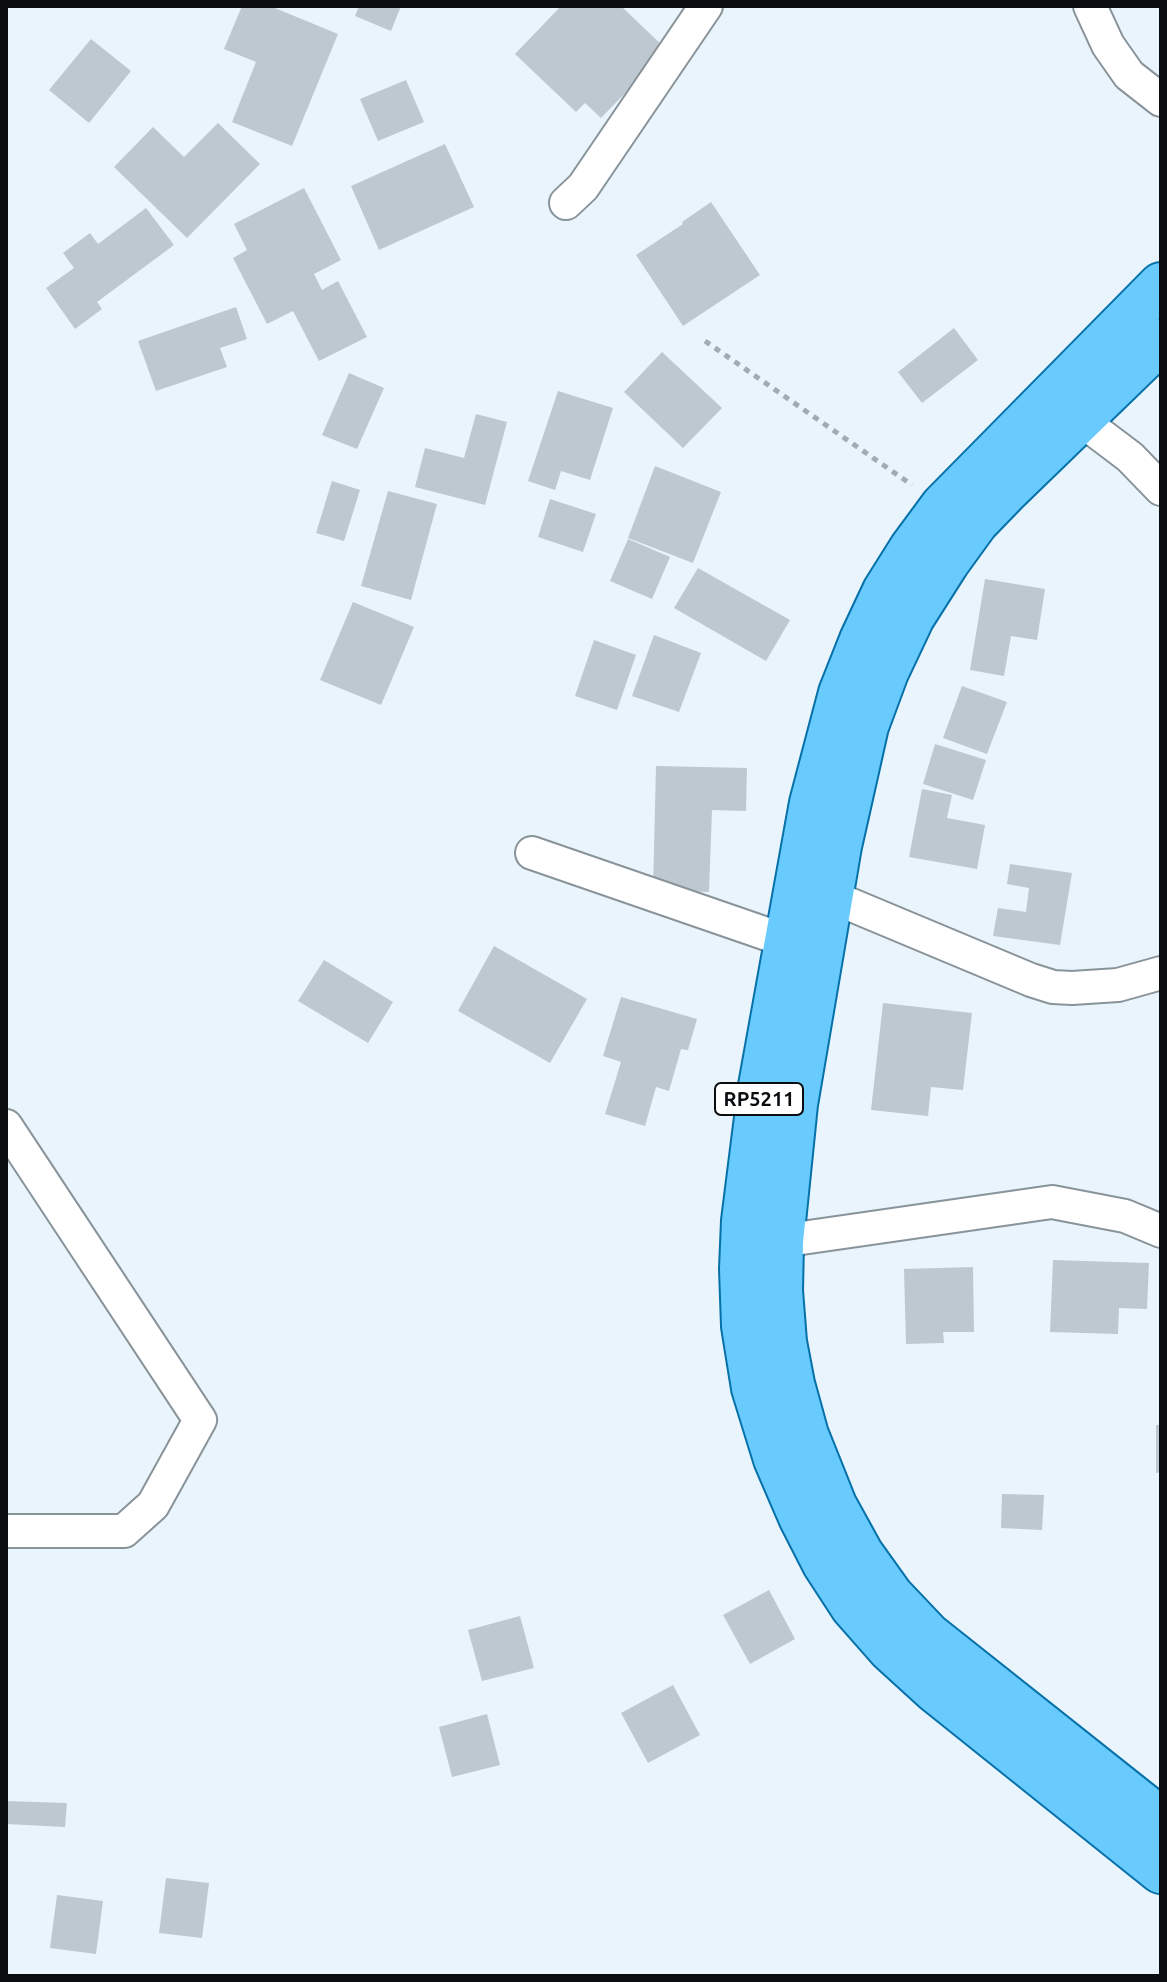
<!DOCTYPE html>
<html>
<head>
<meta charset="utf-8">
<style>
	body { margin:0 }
	#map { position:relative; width:1167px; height:1982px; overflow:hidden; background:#e9f4fc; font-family:Ubuntu,sans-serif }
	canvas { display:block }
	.frame { position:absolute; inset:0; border:8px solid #0a0d10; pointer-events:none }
</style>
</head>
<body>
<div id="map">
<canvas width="1167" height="1982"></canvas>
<div class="frame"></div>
</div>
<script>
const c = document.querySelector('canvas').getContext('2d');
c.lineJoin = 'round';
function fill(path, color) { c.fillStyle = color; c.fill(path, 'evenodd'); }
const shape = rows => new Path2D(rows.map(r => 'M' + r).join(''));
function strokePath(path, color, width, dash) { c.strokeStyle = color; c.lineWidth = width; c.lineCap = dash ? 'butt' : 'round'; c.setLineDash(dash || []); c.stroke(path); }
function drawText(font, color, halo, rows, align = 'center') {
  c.font = font + ' Ubuntu,sans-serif'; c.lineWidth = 8; c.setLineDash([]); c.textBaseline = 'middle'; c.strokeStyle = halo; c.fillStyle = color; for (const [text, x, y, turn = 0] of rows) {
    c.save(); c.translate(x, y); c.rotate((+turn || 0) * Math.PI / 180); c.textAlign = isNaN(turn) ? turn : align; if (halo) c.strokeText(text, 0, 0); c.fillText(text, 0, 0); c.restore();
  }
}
const building = shape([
	[242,6,270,6,338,34,292,146,232,122,256,62,224,49],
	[359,6,401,6,391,31,355,16],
	[561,6,621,6,667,50,601,118,585,103,576,112,515,54],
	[91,39,131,71,89,123,49,90],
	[406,80,424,122,378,141,360,99],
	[218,123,260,164,187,238,114,167,153,127,184,157],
	[445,144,474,207,379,250,351,186],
	[304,188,341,260,314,274,322,290,338,281,367,337,319,361,293,311,267,324,233,258,247,250,234,224],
	[711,202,760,275,683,326,636,255,683,224,682,222],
	[146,208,174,245,97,302,102,309,75,329,46,288,74,268,63,253,90,233,98,244],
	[236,307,247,339,220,348,227,367,156,391,138,341],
	[954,328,978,360,922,403,898,372],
	[662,352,722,408,683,448,624,392],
	[349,373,384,388,357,449,322,435],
	[558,391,613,408,590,480,561,471,555,490,528,481],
	[476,414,507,422,485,505,415,487,425,448,464,458],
	[655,466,721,492,693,563,628,538],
	[332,481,360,490,344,541,316,533],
	[388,491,437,504,411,600,361,586],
	[550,499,596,514,583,552,538,537],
	[628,539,670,557,652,599,610,581],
	[698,568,790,620,766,661,674,608],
	[985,579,1045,589,1037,640,1011,636,1004,676,970,670],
	[353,602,414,627,381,705,320,680],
	[654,635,701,653,679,712,632,696],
	[594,640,636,655,617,710,575,696],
	[962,686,1007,702,987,754,943,738],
	[935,744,986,760,973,800,923,784],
	[656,766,747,768,746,811,712,810,709,892,653,890],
	[922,789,952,795,947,818,985,825,977,869,909,857],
	[1010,864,1072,873,1060,945,993,936,998,908,1026,912,1029,888,1007,884],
	[494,946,587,999,550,1063,458,1011],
	[324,960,393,1002,368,1043,298,1001],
	[621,997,697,1019,688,1050,681,1049,669,1091,656,1087,645,1126,605,1114,621,1062,603,1056],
	[883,1003,972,1013,963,1090,931,1087,928,1116,871,1110],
	[1053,1260,1149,1263,1147,1309,1119,1308,1118,1334,1050,1332],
	[973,1267,974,1332,943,1332,944,1343,906,1344,904,1269],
	[1156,1425,1161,1425,1161,1472,1156,1473],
	[1002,1494,1044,1495,1042,1530,1001,1528],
	[769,1590,795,1639,750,1664,723,1615],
	[520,1616,534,1668,482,1681,468,1630],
	[673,1685,700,1735,648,1763,621,1713],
	[487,1714,500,1765,452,1777,439,1727],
	[6,1801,67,1803,65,1827,6,1824],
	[166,1878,209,1883,202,1938,159,1933],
	[57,1895,103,1901,96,1954,50,1948]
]);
const path = shape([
	[705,341,912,485]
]);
const minor = shape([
	[1090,6,1108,45,1129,75,1161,100],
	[566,203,583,187,706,6],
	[1081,420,1130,457,1161,489],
	[532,853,787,941],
	[830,896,1031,980,1053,987,1072,988,1118,985,1161,973],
	[6,1126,200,1420,153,1505,124,1531,6,1531],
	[781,1241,1052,1202,1125,1216,1161,1231]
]);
const primary = shape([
	[1161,285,943,506,912,548,885,591,862,640,841,693,812,803,761,1086,744,1221,742,1269,744,1326,754,1388,776,1459,801,1517,825,1564,853,1607,890,1649,935,1690,1161,1871],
	[1161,341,1006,491,976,522,947,562,912,617,886,672,866,726,839,846,795,1104,781,1241,780,1291,784,1342,792,1384,806,1435,834,1505,861,1554,891,1596,928,1635,1161,1820]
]);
const shields = [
	[759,1099,88]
];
const shieldNames = [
	["RP5211",759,1099]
];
fill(building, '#bec8d0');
strokePath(minor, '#89939a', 36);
strokePath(primary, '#0671a9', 48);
strokePath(path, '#a3abb2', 5, [6, 6]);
strokePath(minor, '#fff', 32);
strokePath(primary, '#68cafd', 44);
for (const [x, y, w] of shields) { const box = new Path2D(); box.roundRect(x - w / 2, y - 16, w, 32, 6); c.fillStyle = '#fff'; c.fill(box); strokePath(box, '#0a0d10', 2); }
drawText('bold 20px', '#0a0d10', null, shieldNames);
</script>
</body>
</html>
